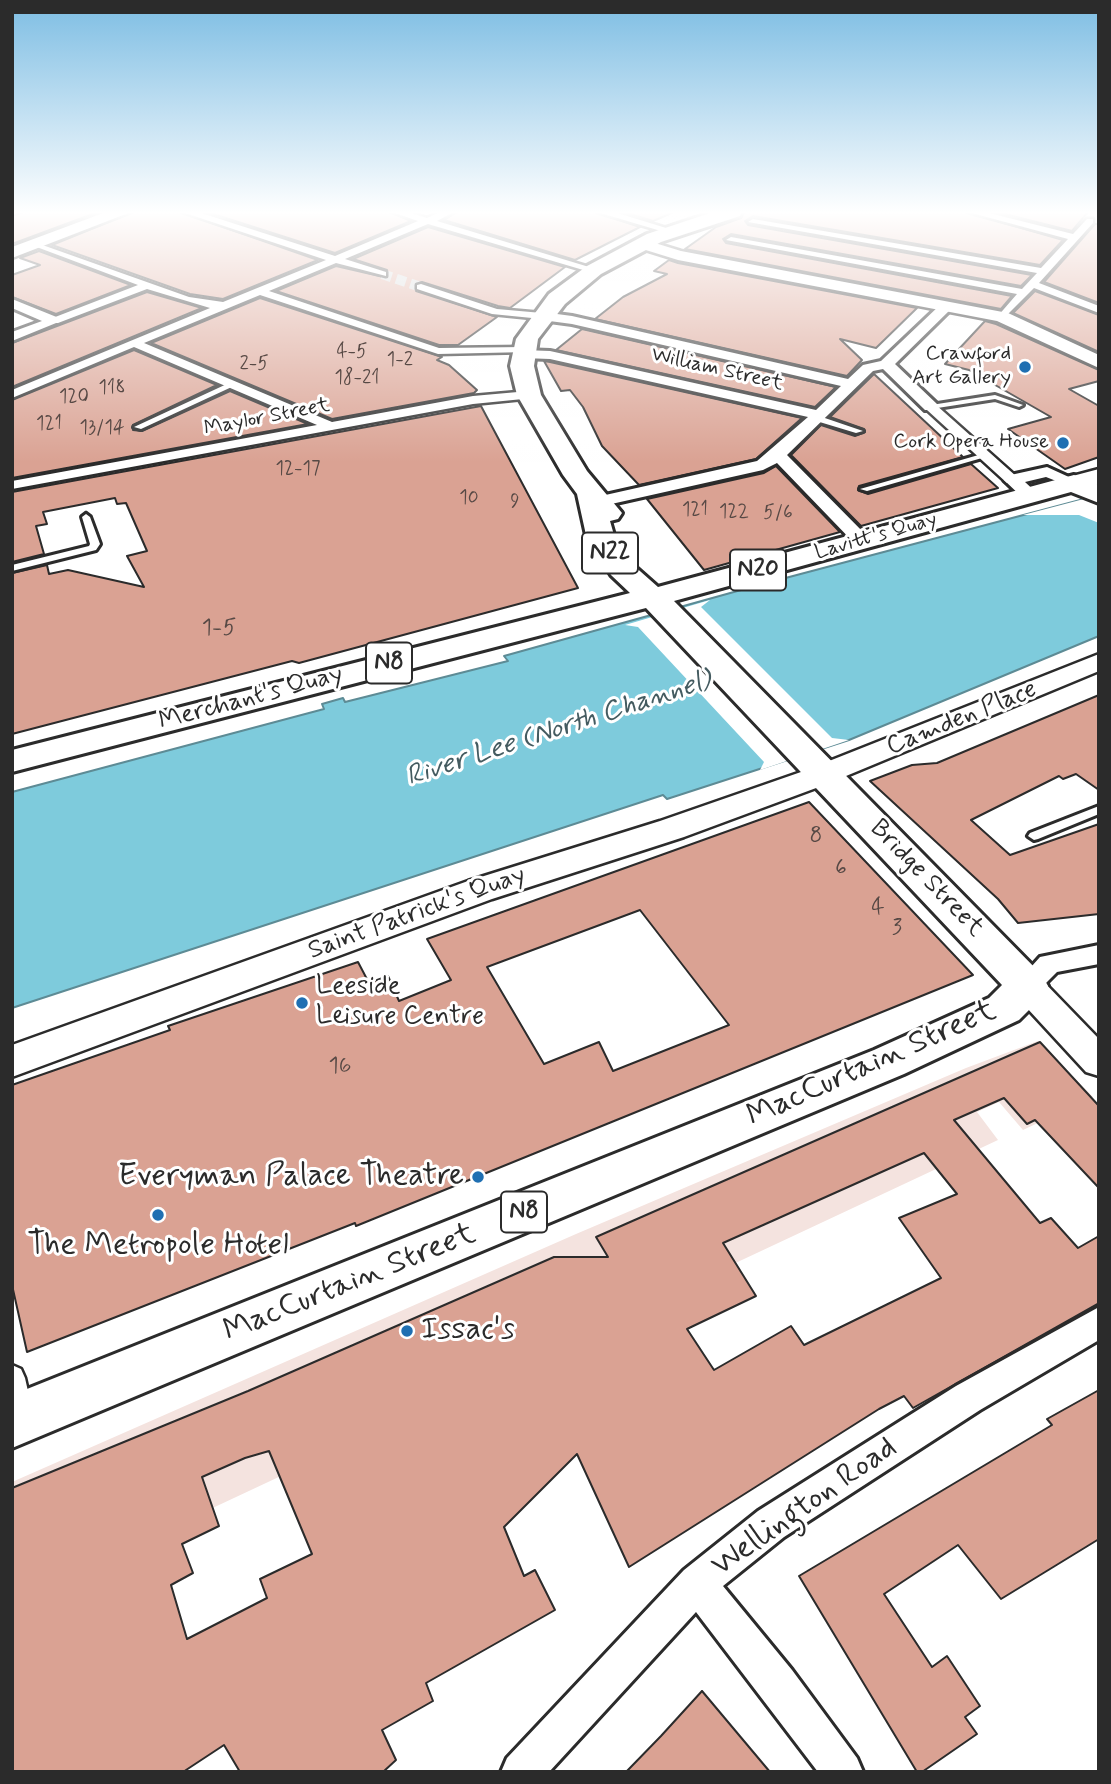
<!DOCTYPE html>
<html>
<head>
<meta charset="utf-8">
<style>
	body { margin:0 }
	#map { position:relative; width:1111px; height:1784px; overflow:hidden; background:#fff; font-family:Mynerve,sans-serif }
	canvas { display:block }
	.frame { position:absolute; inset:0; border:14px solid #2b2b2b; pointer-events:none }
</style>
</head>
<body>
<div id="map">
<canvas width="1111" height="1784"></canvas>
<div class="frame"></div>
</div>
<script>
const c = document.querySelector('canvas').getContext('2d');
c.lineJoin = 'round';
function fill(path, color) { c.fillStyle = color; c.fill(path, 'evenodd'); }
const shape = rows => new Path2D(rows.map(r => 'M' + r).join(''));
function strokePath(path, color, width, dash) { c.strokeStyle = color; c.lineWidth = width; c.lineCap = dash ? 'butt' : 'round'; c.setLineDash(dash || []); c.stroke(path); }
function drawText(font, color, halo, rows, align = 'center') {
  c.font = font + ' Mynerve,sans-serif'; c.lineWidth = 6; c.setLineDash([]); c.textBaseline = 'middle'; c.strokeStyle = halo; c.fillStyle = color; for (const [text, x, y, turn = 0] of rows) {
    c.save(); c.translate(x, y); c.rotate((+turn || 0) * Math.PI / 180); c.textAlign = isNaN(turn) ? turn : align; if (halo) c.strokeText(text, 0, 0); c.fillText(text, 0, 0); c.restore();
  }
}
const built = shape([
	[1038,1041,1093,1097,1023,1130,999,1102,977,1112,998,1140,12,1602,12,1482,576,1234,966,1068]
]);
const water = shape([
	[1099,495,1099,636,849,740,667,799,663,795,12,1008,12,792,324,709,322,704,343,698,345,702,508,661,504,656,759,585,1099,495]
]);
const pier = shape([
	[1099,495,1099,523,1079,515,1023,515],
	[710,600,701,607,832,738,849,740,760,770,764,762,638,627,625,625]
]);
const building = shape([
	[23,212,98,212,12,244,12,216,23,212],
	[133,212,180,212,318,260,223,299,190,294,52,245,133,212],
	[207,212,390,212,411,221,335,253,207,212],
	[457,212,595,212,640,227,575,260,444,220,457,212],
	[624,212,674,212,653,221,624,212],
	[744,212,966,212,1063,240,1040,265,753,216,745,221,748,225,1032,275,1021,286,731,234,723,239,726,243,1012,296,1001,309,685,249,716,227,741,218,744,212],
	[997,212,1088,212,1072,231,997,212],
	[1095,224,1099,224,1099,303,1044,282,1095,224],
	[428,227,565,267,510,308,498,306,422,282,415,283,416,291,497,317,458,345,439,345,276,291,336,266,388,278,387,270,353,259,428,227],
	[39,251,131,285,56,314,12,297,12,275,40,265,20,258,39,251],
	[669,260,678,263,917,308,876,348,840,339,862,360,847,376,595,319,623,297,667,274,654,271,669,260],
	[1035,291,1099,315,1099,352,1013,313,1035,291],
	[147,292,202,308,12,387,12,343,147,292],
	[260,298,442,357,437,360,449,365,477,390,474,393,332,419,151,343,260,298],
	[985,321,996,324,1099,370,1099,381,1069,389,1099,406,1099,457,1065,469,1008,429,1051,417,969,370,945,364,985,321],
	[582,329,836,387,815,407,556,350,582,329],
	[134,350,217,385,133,425,133,430,142,431,230,391,308,424,12,478,12,400,134,350],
	[544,361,550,362,802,418,756,459,639,485,602,446,583,407,570,390,561,391,544,361],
	[874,374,963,457,859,486,858,490,868,494,971,464,998,488,861,526,791,455,821,425,855,436,865,432,864,429,830,417,874,374],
	[481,406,578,588,299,663,292,661,12,734,12,573,47,565,49,574,68,570,144,587,127,556,147,551,126,503,117,504,115,498,43,512,47,524,36,526,44,554,12,562,12,492,481,406],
	[776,466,840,532,704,570,647,499,764,473,776,466],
	[1099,695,1099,790,1076,774,1063,779,1059,776,971,820,1010,855,1099,824,1099,914,1018,923,998,899,870,781,912,765,937,763,1099,695],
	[809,802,973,975,356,1226,355,1223,27,1352,12,1285,12,1085,170,1030,168,1026,358,962,369,983,388,976,399,1001,451,980,427,939,809,802],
	[640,910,729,1025,613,1071,599,1042,544,1064,487,967,640,910],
	[1040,1042,1099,1106,1099,1188,1035,1120,1027,1124,1004,1098,954,1120,1040,1223,1051,1218,1078,1248,1099,1236,1099,1303,913,1408,904,1396,879,1409,629,1567,577,1454,504,1527,524,1576,535,1570,555,1610,426,1683,433,1701,382,1730,396,1760,383,1772,240,1772,224,1745,183,1772,12,1772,12,1488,248,1391,554,1257,608,1257,596,1237,1040,1042],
	[924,1153,957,1194,899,1218,941,1278,804,1345,791,1326,714,1370,687,1329,756,1296,723,1243,924,1153],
	[269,1451,312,1554,260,1579,267,1598,187,1639,171,1585,193,1573,182,1544,219,1526,202,1477,245,1458,269,1451],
	[1099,1390,1099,1539,1001,1599,958,1545,884,1594,932,1667,947,1656,980,1706,965,1717,977,1734,922,1772,917,1772,799,1576,1052,1425,1047,1419,1099,1390],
	[702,1691,770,1772,626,1772,661,1736,702,1691]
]);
const pedestrianTunnel = shape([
	[382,274,421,287]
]);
const service = shape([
	[229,383,236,385,141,429,134,427,229,383],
	[995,395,1023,405,1019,407,995,399,931,409,927,407,931,405,995,395],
	[813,416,819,416,863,431,856,433,813,420,813,416],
	[982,454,989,456,867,491,860,489,982,454],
	[86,514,90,517,100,544,96,550,12,571,12,565,89,546,90,544,82,517,86,514],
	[1099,806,1099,814,1038,839,1034,840,1028,836,1030,833,1099,806]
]);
const pedestrian = shape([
	[182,212,198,212,335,256,418,221,392,212,408,212,427,218,440,212,454,212,437,221,599,270,590,272,428,224,345,259,386,272,386,276,336,263,269,291,439,348,524,347,530,350,528,352,438,354,260,295,144,343,332,422,473,396,529,391,535,395,533,398,473,404,12,489,12,481,317,425,134,347,12,398,12,390,210,308,147,289,58,323,50,323,50,319,138,285,34,246,34,242,189,297,223,302,326,260,182,212],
	[597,212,614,212,676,231,671,234,597,212],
	[968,212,985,212,1073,234,1087,219,1093,219,1093,223,1039,283,1099,306,1099,313,1034,288,1002,320,997,317,1017,294,726,240,731,237,1022,289,1037,273,748,222,753,219,1041,268,1068,239,968,212],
	[421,284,497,309,542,313,547,316,542,319,492,314,417,289,417,285,421,284],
	[927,404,935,404,1017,477,1017,483,1007,483,927,410,927,404],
	[12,1365,21,1369,25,1378,34,1418,30,1427,21,1431,12,1428,12,1365]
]);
const minor = shape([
	[12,299,59,318,61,321,12,341,12,332,42,321,12,308,12,299],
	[940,305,952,308,895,364,937,404,937,410,925,410,883,369,873,371,787,455,868,537,871,541,868,545,862,546,856,545,777,463,763,470,598,507,592,506,589,502,592,498,757,461,808,417,550,359,523,358,516,354,523,350,550,351,816,410,841,386,572,324,542,320,535,316,542,312,572,316,848,379,863,365,881,361,940,305],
	[1047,467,1082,483,1074,488,1046,477,1025,482,1039,495,1030,500,1024,499,1004,480,1006,476,1047,467],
	[1099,945,1099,964,1057,972,1036,993,1027,996,1018,993,1014,986,1040,957,1099,945],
	[1099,1307,1099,1340,980,1410,784,1537,723,1586,792,1670,857,1758,863,1772,818,1772,696,1612,549,1772,501,1772,507,1758,684,1570,758,1511,956,1386,1099,1307]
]);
const tertiary = shape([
	[642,239,681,251,1008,313,1099,355,1099,368,997,321,678,260,636,247,634,244,642,239],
	[1099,654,1099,671,834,781,824,783,814,781,810,774,814,767,1099,654],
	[1027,973,1039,977,1099,1039,1099,1076,1086,1072,1015,995,1010,986,1015,977,1027,973]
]);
const secondary = shape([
	[106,212,131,212,12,258,12,247,106,212],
	[1099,469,1099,484,1074,490,1065,488,1062,483,1065,478,1099,469],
	[824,764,835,767,840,774,835,781,684,837,492,899,12,1077,12,1045,468,881,660,821,824,764]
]);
const trunk = shape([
	[713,212,742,212,740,216,661,242,601,274,565,304,538,339,534,366,541,395,587,471,622,513,618,519,610,521,614,535,632,564,658,587,1074,475,1099,485,1099,503,1071,492,674,601,1042,975,1048,986,1042,997,1019,1020,904,1074,12,1448,12,1395,874,1050,989,998,1002,985,646,608,12,772,12,750,630,593,611,575,586,535,577,494,563,475,517,395,510,366,516,339,549,294,587,266,647,234,713,212]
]);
const markers = [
	[1025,367,7,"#1f6fb2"],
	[1063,443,7,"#1f6fb2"],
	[302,1003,7,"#1f6fb2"],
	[478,1177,7,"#1f6fb2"],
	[158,1215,7,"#1f6fb2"],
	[407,1331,7,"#1f6fb2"]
];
const farNumbernames = [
	["4-5",352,353],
	["1-2",400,361],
	["2-5",254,365],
	["18-21",357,379],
	["118",112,389],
	["120",74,398],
	["121",49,425],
	["13/14",102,429],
	["12-17",298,470],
	["10",469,499],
	["9",515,503],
	["121",695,511],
	["122",734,513],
	["5/6",778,514]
];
const farPoinames = [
	["Crawford",1011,355],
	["Art Gallery",1011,379],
	["Cork Opera House",1049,443]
];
const farStreetnames = [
	["William Street",717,370,13],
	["Maylor Street",267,418,-11],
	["Lavitt's Quay",876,537,-16]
];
const numberNames = [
	["1-5",219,629],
	["8",816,837],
	["6",841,869],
	["4",878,908],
	["3",897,929],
	["16",340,1067]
];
const shields = [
	[610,553,56],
	[758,570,56],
	[389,663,46],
	[524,1212,46]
];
const shieldNames = [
	["N22",610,553],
	["N20",758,570],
	["N8",389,663],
	["N8",524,1212]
];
const streetNames = [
	["Merchant's Quay",251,699,-15],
	["Camden Place",962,719,-22],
	["Bridge Street",926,879,46],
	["Saint Patrick's Quay",417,914,-20]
];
const poiNames = [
	["Leeside",316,988],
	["Leisure Centre",316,1018]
];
const waterNames = [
	["River Lee (North Channel)",559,730,-18]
];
const nearStreetnames = [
	["MacCurtain Street",872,1065,-24],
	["MacCurtain Street",350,1284,-22],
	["Wellington Road",805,1508,-35]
];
const nearPoinames = [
	["Everyman Palace Theatre",464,1177],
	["The Metropole Hotel",158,1246,"center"],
	["Issac's",421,1331,"left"]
];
fill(built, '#f4e3df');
fill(water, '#7ecbdc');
strokePath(water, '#5d8b95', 2);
fill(pier, '#fff');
fill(building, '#daa293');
strokePath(building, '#2b2b2b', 2);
strokePath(pedestrianTunnel, '#d5d5d5', 10, [10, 5]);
strokePath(service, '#2b2b2b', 6);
strokePath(pedestrian, '#2b2b2b', 5);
strokePath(minor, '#2b2b2b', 6);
strokePath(tertiary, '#2b2b2b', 5);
strokePath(secondary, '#2b2b2b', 5);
strokePath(trunk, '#2b2b2b', 6);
fill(service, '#fff');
fill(pedestrian, '#fff');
fill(minor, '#fff');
fill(tertiary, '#fff');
fill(secondary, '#fff');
fill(trunk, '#fff');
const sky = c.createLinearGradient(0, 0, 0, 462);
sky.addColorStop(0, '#7dbde3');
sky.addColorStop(0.46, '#fff');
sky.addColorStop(1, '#ffffff00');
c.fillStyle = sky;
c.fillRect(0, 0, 1111, 462);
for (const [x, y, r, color] of markers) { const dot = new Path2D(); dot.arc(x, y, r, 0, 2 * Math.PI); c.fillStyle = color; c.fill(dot); strokePath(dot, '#fff', 2.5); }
drawText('19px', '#574945', null, farNumbernames);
drawText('21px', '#2b2b2b', '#fff', farPoinames, 'right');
drawText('21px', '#2b2b2b', '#fff', farStreetnames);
drawText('23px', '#574945', null, numberNames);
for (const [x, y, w] of shields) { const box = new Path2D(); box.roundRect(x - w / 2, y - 20.5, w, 41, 5); c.fillStyle = '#fff'; c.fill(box); strokePath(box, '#2b2b2b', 2); }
drawText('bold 24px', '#2b2b2b', null, shieldNames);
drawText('26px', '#2b2b2b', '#fff', streetNames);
drawText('26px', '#2b2b2b', '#fff', poiNames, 'left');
drawText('italic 28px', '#445b60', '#fff', waterNames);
drawText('32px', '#2b2b2b', '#fff', nearStreetnames);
drawText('32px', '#2b2b2b', '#fff', nearPoinames, 'right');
</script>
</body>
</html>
